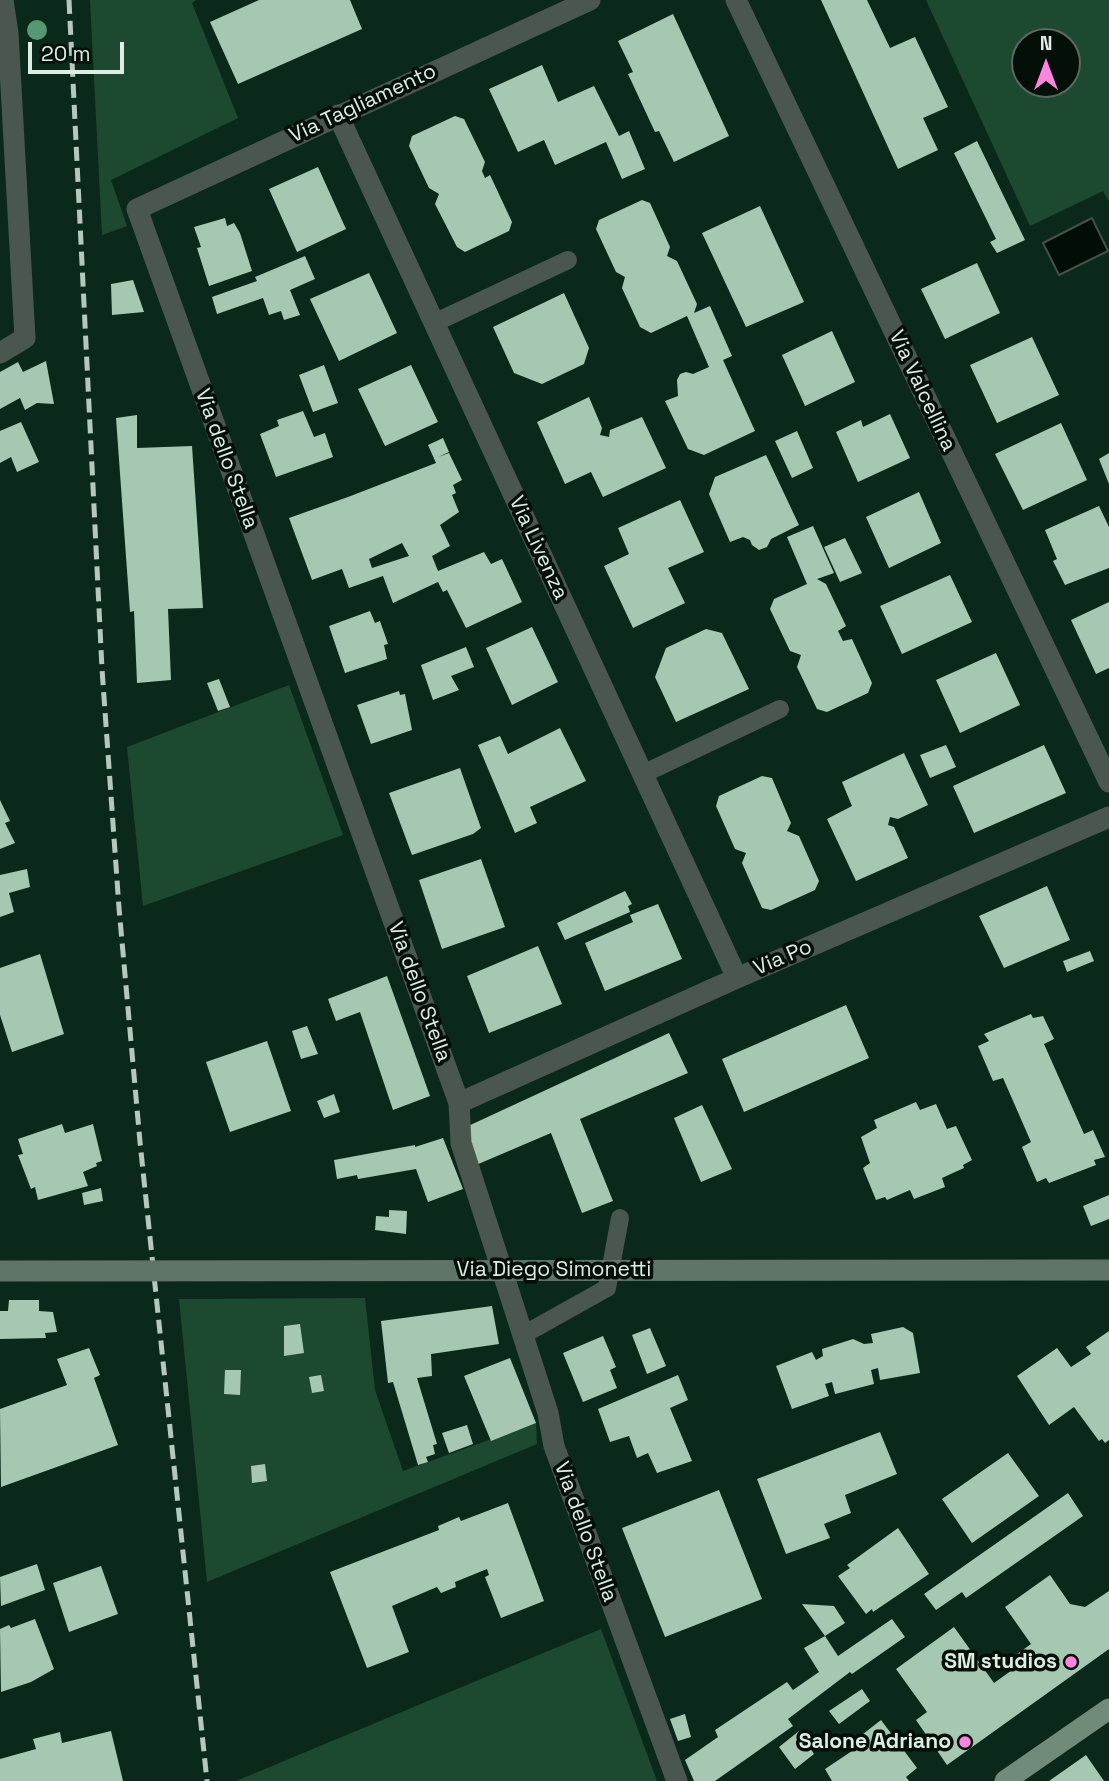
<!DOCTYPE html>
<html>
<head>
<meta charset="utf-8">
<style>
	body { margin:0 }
	#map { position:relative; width:1109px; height:1781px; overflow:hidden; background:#0b291a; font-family:"Space Grotesk",sans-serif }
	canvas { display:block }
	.north { position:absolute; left:1011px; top:28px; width:70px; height:70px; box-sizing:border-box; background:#040f08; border:2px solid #5b6860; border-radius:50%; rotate:0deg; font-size:19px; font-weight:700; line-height:28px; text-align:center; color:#ddeee3 }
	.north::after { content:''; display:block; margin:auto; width:24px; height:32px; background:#fe85df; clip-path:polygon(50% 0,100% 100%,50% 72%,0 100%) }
	.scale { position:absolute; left:28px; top:42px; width:96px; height:32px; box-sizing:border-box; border:4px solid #ddeee3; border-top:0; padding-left:9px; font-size:21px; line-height:24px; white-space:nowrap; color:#ddeee3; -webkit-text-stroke:5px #040f08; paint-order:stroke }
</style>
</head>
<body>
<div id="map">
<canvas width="1109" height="1781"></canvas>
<div class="north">N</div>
<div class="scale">20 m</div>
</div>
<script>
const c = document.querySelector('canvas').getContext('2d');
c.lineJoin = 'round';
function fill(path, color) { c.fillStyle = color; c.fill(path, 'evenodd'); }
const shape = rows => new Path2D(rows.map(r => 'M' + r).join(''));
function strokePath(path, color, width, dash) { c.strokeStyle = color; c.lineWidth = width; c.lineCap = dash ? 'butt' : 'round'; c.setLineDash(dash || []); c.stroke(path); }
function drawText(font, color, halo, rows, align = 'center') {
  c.font = font + ' "Space Grotesk",sans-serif'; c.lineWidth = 7; c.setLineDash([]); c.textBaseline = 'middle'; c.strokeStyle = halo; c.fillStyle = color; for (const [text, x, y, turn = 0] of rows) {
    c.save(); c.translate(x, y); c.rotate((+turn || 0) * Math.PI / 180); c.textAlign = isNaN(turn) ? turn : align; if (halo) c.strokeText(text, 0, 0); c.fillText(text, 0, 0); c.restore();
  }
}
const green = shape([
	[90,0,196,0,192,3,238,118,111,180,127,226,102,235],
	[926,0,1109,0,1109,202,1103,191,1030,226],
	[1025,42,1067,42,1067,84,1025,84],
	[289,685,343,835,143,906,127,747],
	[365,1298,375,1390,403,1471,536,1423,537,1444,207,1582,179,1299],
	[601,1629,657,1781,236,1781]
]);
const water = shape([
	[1092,218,1108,251,1059,275,1043,243,1092,218]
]);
const building = shape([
	[259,0,350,0,362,29,238,84,210,22],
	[821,0,867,0,890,48,915,37,948,107,923,118,938,150,898,169],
	[673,14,729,136,674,162,659,131,655,132,628,74,633,72,618,41],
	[542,65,558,102,594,86,619,136,629,131,645,169,622,179,606,142,555,165,544,140,518,152,489,89],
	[455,116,464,119,485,162,482,171,485,178,490,175,512,222,509,231,465,252,457,247,435,204,439,194,429,188,409,146,412,136],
	[977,141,1025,240,997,253,990,242,996,239,954,153],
	[318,167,346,229,297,252,269,189],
	[642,200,650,203,670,247,667,256,677,261,697,304,694,313,710,306,732,356,723,360,755,431,704,455,688,449,665,401,678,396,677,380,680,374,686,372,693,374,709,367,687,316,651,333,640,327,622,288,625,277,616,272,596,229,599,220],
	[760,206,804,302,746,327,702,233],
	[225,218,227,226,234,223,240,233,252,271,209,286,197,248,201,247,194,227],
	[305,256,315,279,290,290,300,315,284,320,281,311,269,315,263,298,217,314,212,297,257,281,255,277],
	[977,263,1000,313,945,339,921,289],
	[369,273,397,333,339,361,310,299],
	[133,280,144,312,112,315,111,284],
	[564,293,589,348,584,364,542,384,514,373,493,327],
	[832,331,855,382,805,406,782,355],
	[1032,337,1059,395,997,423,970,365],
	[46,361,54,404,37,403,25,410,20,398,0,409,0,372,18,362,23,372],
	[324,365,338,403,313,412,299,375],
	[411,365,438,422,385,446,358,389],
	[589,397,602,428,600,435,609,437,610,430,642,417,666,468,603,497,591,472,565,484,537,422],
	[303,411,314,437,325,433,333,457,276,477,260,434,279,426,277,420],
	[890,414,910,458,858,482,836,432,861,420,863,427],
	[137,415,137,448,192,446,203,608,168,609,171,680,137,683,134,611,130,612,116,418],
	[21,422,39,462,17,472,11,457,0,463,0,431],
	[1061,423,1087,480,1023,510,995,454],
	[797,431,813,468,792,478,775,441],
	[443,438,449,452,438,457,449,453,462,480,453,485,456,493,452,495,459,512,440,525,450,546,432,556,438,571,484,552,491,564,502,559,522,602,466,628,447,590,443,592,438,582,393,603,383,576,349,588,342,569,312,580,289,518,348,497,436,463,428,445],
	[402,543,409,556,372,568,369,559],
	[1109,453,1109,484,1099,459],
	[766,455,799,525,771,539,767,547,759,550,752,545,750,540,743,537,730,542,709,494,715,477],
	[919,492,941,543,889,568,866,517],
	[680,500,704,552,668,568,685,603,633,628,604,566,629,554,618,528],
	[1099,506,1109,527,1109,568,1065,585,1053,561,1057,559,1045,530],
	[813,526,834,573,817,579,826,584,846,626,838,631,843,641,852,639,872,683,868,693,827,712,817,709,797,667,801,655,790,651,770,609,774,599,807,584,787,537],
	[845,538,862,573,840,582,824,547],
	[950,575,972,622,902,654,880,606],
	[1109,602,1109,668,1096,674,1071,620],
	[370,611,375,623,380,621,388,644,384,645,387,659,345,673,329,626],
	[532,627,558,682,512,705,486,648],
	[706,629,722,633,749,689,676,722,655,677,666,648],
	[466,647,474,667,451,676,459,690,433,700,421,665],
	[996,653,1020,705,960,733,936,680],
	[219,679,230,707,218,711,207,683],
	[399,691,400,695,405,694,412,730,371,744,357,705],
	[560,728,586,781,530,807,537,823,515,833,478,745,500,736,508,754],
	[946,745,956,767,930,778,920,755],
	[1044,745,1066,793,974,833,953,786],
	[904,753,928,805,898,819,890,817,888,825,894,827,908,858,856,881,827,819,852,806,842,782],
	[460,768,481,828,473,834,412,855,389,793],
	[762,776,772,778,791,823,787,831,799,836,819,881,815,890,771,910,762,908,742,863,746,853,735,849,716,806,719,796],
	[0,800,10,821,5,823,15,843,0,849],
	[481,859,505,927,442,949,419,880],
	[27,869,30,887,9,893,14,912,0,917,0,875],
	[1047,886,1070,940,1004,968,979,916],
	[625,891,632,904,628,906,630,912,565,940,557,923],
	[658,904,682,959,605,991,585,943,633,922,630,915],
	[538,946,562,1004,489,1033,467,976],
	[1090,951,1094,961,1067,972,1063,961],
	[40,954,64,1034,12,1052,0,1015,0,968],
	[387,976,430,1096,393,1110,360,1012,336,1021,328,999],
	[846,1005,869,1058,744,1112,722,1059],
	[1031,1014,1033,1018,1043,1016,1054,1039,1044,1044,1084,1134,1093,1130,1105,1157,1094,1160,1096,1165,1049,1183,1046,1178,1037,1182,1022,1147,1031,1142,1003,1078,993,1081,978,1046,989,1041,984,1034],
	[307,1026,318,1054,301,1059,292,1031],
	[669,1033,688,1073,580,1119,613,1201,582,1213,551,1133,476,1165,466,1127],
	[267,1041,291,1111,230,1132,206,1062],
	[334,1094,340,1112,324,1118,317,1101],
	[916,1102,920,1110,936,1104,947,1129,956,1126,972,1160,963,1165,964,1168,942,1178,945,1187,914,1199,910,1190,887,1200,885,1197,876,1200,863,1168,870,1163,861,1137,877,1128,874,1120],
	[702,1105,732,1169,701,1182,674,1118],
	[62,1124,65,1133,93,1124,102,1161,96,1163,97,1166,83,1172,88,1186,38,1200,35,1187,31,1189,18,1155,23,1154,18,1139],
	[443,1138,463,1189,428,1202,416,1169,358,1179,357,1175,337,1179,334,1160,415,1145,415,1147],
	[101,1188,103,1201,84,1205,82,1193],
	[1109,1195,1109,1219,1091,1226,1083,1206],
	[389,1210,407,1211,406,1234,375,1230,376,1216,389,1217],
	[9,1300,39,1300,39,1311,53,1312,57,1332,45,1333,46,1338,0,1339,0,1311,8,1311],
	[492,1306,499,1344,431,1354,432,1376,417,1378,437,1444,433,1445,435,1454,426,1457,428,1462,418,1465,393,1382,388,1383,381,1321],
	[300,1324,304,1353,284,1356,284,1326],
	[903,1327,913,1333,920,1373,880,1380,878,1368,871,1370,874,1384,835,1394,832,1382,825,1384,829,1396,792,1409,776,1366,812,1352,816,1360,823,1356,822,1349,853,1339,864,1344,873,1343,871,1334],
	[650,1328,666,1366,647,1374,632,1335],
	[1109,1331,1109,1440,1105,1443,1102,1439,1099,1441,1074,1407,1049,1425,1017,1376,1057,1348,1071,1367,1091,1354,1086,1347],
	[603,1336,616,1367,610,1370,617,1388,583,1402,563,1353],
	[89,1348,100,1375,94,1378,118,1445,1,1487,0,1409,67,1385,57,1359],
	[510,1358,536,1423,491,1441,464,1376],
	[225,1370,241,1370,240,1395,224,1394],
	[321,1375,324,1391,312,1393,309,1377],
	[678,1375,688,1400,670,1408,692,1461,657,1473,648,1453,637,1458,629,1436,610,1442,598,1409],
	[467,1425,473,1444,449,1453,442,1433],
	[880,1432,897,1474,845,1495,851,1513,824,1524,830,1538,786,1554,757,1479],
	[1008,1453,1039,1496,972,1543,942,1499],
	[265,1464,267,1481,252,1483,251,1466],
	[719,1490,762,1599,665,1637,622,1528],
	[1068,1493,1083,1516,966,1598,962,1592,936,1610,924,1594],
	[508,1503,544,1601,501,1618,485,1577,489,1575,487,1569,455,1582,456,1587,441,1593,437,1587,392,1606,409,1652,367,1668,330,1572,439,1530,438,1526,459,1517,461,1521],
	[898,1528,929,1574,873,1612,872,1609,866,1614,838,1576,850,1568,847,1565],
	[37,1564,45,1590,1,1606,0,1577],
	[101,1566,118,1614,69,1632,53,1583],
	[1050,1575,1070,1604,1085,1607,1109,1591,1109,1649,947,1765,916,1720,927,1712,896,1669,954,1627,994,1683,1015,1668,1009,1660,1031,1644,1005,1607],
	[802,1604,834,1606,845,1623,825,1636],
	[35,1619,54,1669,31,1682,1,1692,0,1629,9,1625,11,1628],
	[892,1619,905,1637,852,1674,850,1672,788,1719,793,1726,715,1781,694,1781,685,1760,718,1737,715,1730,787,1682,793,1690,819,1672,804,1648,825,1636,838,1656],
	[862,1689,870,1701,839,1724,829,1711],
	[685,1714,691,1737,678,1741,670,1719],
	[881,1720,917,1768,906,1777,909,1781,832,1781,825,1769,858,1747,854,1741],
	[111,1731,123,1781,0,1781,0,1759,36,1749,33,1739,60,1732,62,1743],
	[799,1731,814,1754,795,1769,779,1747],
	[1086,1755,1104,1781,1049,1781]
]);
const service = shape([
	[434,323,568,260],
	[643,774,780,709],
	[523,1335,607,1288,620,1218]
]);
const minor = shape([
	[590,0,137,209,459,1103,461,1143,548,1413,554,1446,677,1781],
	[736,0,1109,782],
	[338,115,737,978],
	[0,353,25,338,8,33,3,0],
	[459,1103,737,978,1109,817]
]);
const primary = shape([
	[1005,1781,1109,1709]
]);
const rail = shape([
	[69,0,102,669,119,908,140,1142,207,1781]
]);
const secondaryBridge = shape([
	[0,1271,1109,1270]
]);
const trees = [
	[37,30]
];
const markers = [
	[1071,1662,7,"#fe85df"],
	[965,1742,7,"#fe85df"]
];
const streetNames = [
	["Via Tagliamento",363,104,-25],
	["Via Valcellina",922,391,65],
	["Via dello Stella",226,459,70],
	["Via Livenza",538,548,65],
	["Via Po",783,958,-23],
	["Via dello Stella",419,992,70],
	["Via Diego Simonetti",554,1270],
	["Via dello Stella",585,1532,70]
];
const poiNames = [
	["SM studios",1057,1662],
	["Salone Adriano",951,1742]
];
fill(green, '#1d4931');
fill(water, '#000e05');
strokePath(water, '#425148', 2);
fill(building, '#a6c7b2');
strokePath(service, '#4a574f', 18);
strokePath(minor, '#4a574f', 21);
strokePath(primary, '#718b7b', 21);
strokePath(rail, '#b5c8bc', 5, [14, 7]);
strokePath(secondaryBridge, '#607568', 21);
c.fillStyle = '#559873';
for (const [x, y] of trees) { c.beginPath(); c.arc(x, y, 10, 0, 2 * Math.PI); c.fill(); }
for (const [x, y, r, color] of markers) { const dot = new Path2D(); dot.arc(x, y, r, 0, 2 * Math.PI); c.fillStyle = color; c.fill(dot); strokePath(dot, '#040f08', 2.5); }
drawText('21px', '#ddeee3', '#040f08', streetNames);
drawText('bold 21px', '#ddeee3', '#040f08', poiNames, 'right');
</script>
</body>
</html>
